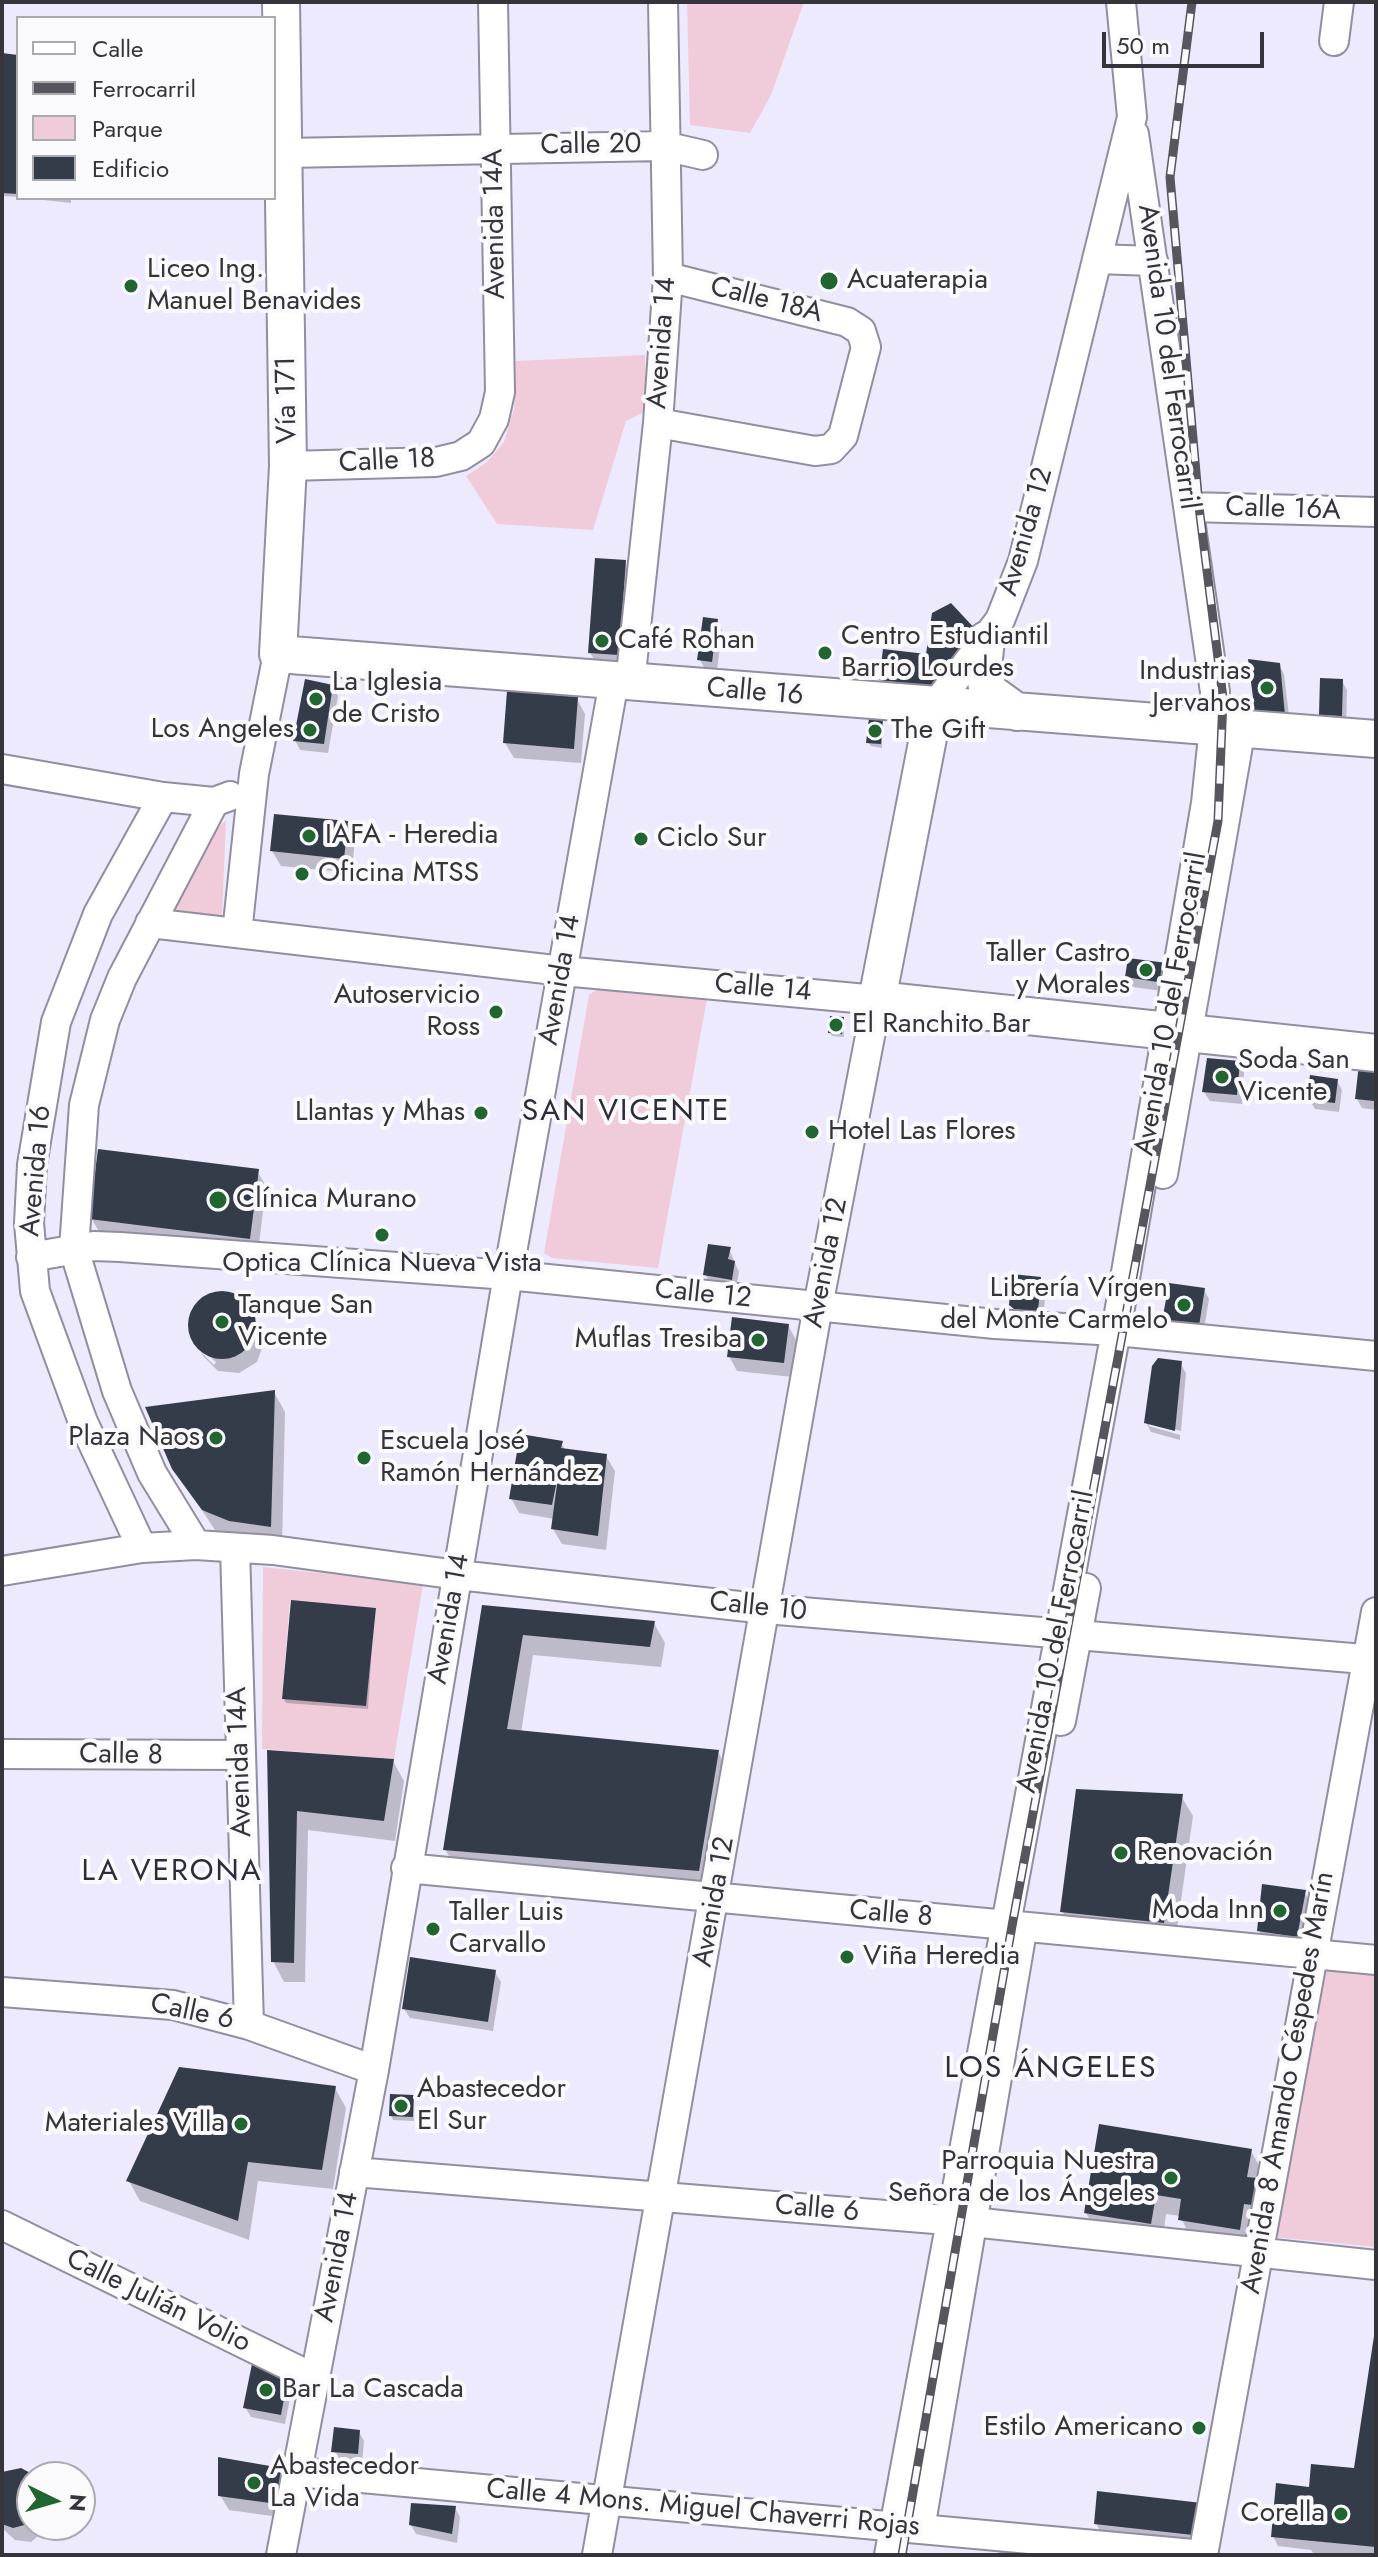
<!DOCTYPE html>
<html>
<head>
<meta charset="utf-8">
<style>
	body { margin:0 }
	#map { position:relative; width:1378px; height:2557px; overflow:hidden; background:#edeafd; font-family:Jost,sans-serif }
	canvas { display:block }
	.frame { position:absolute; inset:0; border:4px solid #35343b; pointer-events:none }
	.legend { position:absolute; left:16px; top:16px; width:260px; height:184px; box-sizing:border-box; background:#fafafd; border:2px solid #ababaf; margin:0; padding:10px 14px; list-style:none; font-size:24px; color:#35343b }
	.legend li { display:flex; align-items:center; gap:16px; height:40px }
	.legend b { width:40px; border:2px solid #ababaf }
	.north { position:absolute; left:16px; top:2461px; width:80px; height:80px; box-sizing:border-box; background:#fafafd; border:2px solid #ababaf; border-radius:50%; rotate:95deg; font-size:22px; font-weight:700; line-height:32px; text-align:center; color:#35343b }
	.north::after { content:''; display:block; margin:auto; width:28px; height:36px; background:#216530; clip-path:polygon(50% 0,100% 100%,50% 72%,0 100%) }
	.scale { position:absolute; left:1102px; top:32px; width:162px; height:36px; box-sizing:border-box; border:4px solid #35343b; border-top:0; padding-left:10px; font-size:24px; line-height:28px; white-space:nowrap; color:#35343b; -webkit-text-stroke:6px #fafafd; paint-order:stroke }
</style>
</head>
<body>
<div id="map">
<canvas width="1378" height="2557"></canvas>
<div class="frame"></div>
<ul class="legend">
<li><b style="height:10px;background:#fff"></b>Calle</li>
<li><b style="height:10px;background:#57565f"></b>Ferrocarril</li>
<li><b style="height:22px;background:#f0ccdb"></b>Parque</li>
<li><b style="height:22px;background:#353c49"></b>Edificio</li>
</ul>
<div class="north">N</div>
<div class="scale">50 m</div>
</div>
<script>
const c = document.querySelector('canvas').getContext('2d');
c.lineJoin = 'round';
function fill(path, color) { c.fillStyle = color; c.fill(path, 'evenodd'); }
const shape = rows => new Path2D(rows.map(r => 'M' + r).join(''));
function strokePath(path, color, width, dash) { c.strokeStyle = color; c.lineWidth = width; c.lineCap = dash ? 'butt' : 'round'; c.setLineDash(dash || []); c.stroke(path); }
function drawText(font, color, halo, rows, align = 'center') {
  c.font = font + ' Jost,sans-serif'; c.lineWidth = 8; c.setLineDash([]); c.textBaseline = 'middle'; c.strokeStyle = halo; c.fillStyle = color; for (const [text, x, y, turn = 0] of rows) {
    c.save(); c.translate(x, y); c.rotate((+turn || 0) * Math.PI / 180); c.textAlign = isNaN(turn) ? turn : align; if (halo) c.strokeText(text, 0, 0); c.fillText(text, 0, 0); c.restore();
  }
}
const green = shape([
	[687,2,804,2,771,95,750,133,690,125],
	[645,355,646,411,626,421,593,530,497,524,466,476,487,462,504,442,514,409,516,361],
	[226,820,222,919,172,913,213,833],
	[599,988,707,999,658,1268,552,1258,544,1253,589,995],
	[263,1567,423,1584,394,1759,262,1749],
	[290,1601,376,1608,366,1706,282,1699],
	[1323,1966,1376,1971,1376,2247,1274,2237]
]);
const shadow = shape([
	[2,55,18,57,18,197,2,196],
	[25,198,71,198,71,203],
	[625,562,630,572,623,664,596,662,590,653],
	[717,620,722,630,717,671,705,669,700,660],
	[976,633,932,690,883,684,881,679],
	[1279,665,1284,674,1290,724,1263,722],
	[1342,681,1347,690,1346,725,1327,724,1321,714],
	[332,686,338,696,328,753,300,750,295,740],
	[577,699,585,714,581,763,514,758,505,743],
	[882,721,882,748,871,746,868,742],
	[347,823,355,838,352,873,281,866,272,851],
	[1166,965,1169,992,1133,987,1127,977],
	[843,1018,844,1037,832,1036,830,1032],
	[1239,1063,1244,1073,1242,1104,1210,1101,1204,1092],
	[1376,1068,1376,1110,1362,1108,1357,1099],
	[1337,1081,1342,1090,1339,1112,1315,1109,1309,1099],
	[257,1171,266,1186,258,1253,100,1233,91,1218],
	[729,1249,739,1272,736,1288,711,1284,705,1274],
	[1040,1279,1046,1288,1043,1321,1017,1315,1011,1304],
	[1204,1290,1209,1299,1203,1335,1169,1330,1164,1321],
	[232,1295,248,1307,264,1343,257,1362,239,1373,218,1371,203,1356,201,1352,214,1365,216,1362,196,1344,191,1330,195,1309,211,1296],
	[788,1325,796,1340,792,1377,737,1371,729,1356],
	[1180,1363,1186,1373,1181,1431,1149,1422,1149,1426,1180,1435,1180,1440,1151,1432,1146,1422],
	[274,1392,285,1412,282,1546,242,1540,215,1530,174,1468],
	[561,1443,566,1451,606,1456,615,1471,606,1550,562,1544,553,1529,555,1519,519,1513,511,1498],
	[483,1607,654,1623,665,1643,661,1667,533,1655,521,1733,718,1752,729,1772,710,1890,456,1869,445,1849],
	[374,1610,368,1709,286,1703,284,1699],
	[269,1752,393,1761,404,1781,395,1841,308,1830,305,1982,284,1982,273,1961],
	[1181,1796,1193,1816,1175,1943,1074,1931,1062,1911],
	[1304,1892,1310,1902,1302,1946,1264,1940,1259,1930],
	[495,1972,501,1982,493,2031,410,2018,404,2009],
	[335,2088,346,2108,333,2189,258,2181,249,2240,140,2201,129,2181],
	[413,2097,414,2121,393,2120,391,2116],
	[1251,2151,1262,2171,1251,2249,1192,2240,1180,2216,1166,2214,1162,2244,1098,2233,1086,2213],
	[1376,2338,1376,2555,1315,2555,1311,2550,1278,2546,1273,2536,1310,2489,1358,2470],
	[288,2374,293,2383,285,2424,251,2417,245,2407],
	[359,2432,364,2441,362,2463,339,2461,333,2451],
	[292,2471,293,2519,229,2510,220,2495],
	[2,2475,33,2477,32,2525,51,2525,31,2542,15,2540,2,2528],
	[455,2508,460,2517,457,2543,416,2534,411,2525],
	[1206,2514,1203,2542,1101,2533,1096,2523],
	[999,2550,1046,2555,998,2555]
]);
const building = shape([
	[2,53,18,55,18,194,2,193],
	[595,558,626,560,619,655,588,653],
	[951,603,978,632,945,677,929,686,879,680,883,649,926,654,932,613],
	[703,617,718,619,712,662,697,660],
	[1248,659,1280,663,1285,715,1255,713],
	[1320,678,1343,679,1342,716,1319,715],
	[305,679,333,685,324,744,293,741],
	[507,691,578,697,574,749,503,743],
	[869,718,883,719,881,744,866,743],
	[274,814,348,821,344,859,270,851],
	[1128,958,1167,963,1164,983,1125,977],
	[830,1016,844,1017,842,1034,828,1033],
	[1207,1058,1240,1061,1237,1095,1202,1092],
	[1359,1064,1376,1066,1374,1101,1355,1099],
	[1310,1075,1338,1079,1335,1103,1307,1100],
	[98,1149,259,1169,250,1239,89,1219],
	[708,1244,731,1247,728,1259,735,1261,732,1280,703,1275],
	[1012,1274,1041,1277,1038,1312,1014,1309,1009,1305],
	[1169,1283,1205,1288,1199,1326,1162,1321],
	'188 1325a34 34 0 1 1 68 0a34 34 0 1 1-68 0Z',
	[732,1317,789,1324,784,1363,727,1357],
	[1158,1358,1182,1361,1175,1431,1144,1423,1152,1366],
	[275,1390,271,1527,229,1521,202,1510,172,1469,145,1407],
	[520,1434,563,1441,561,1448,607,1454,598,1536,551,1529,559,1470,552,1505,509,1499],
	[291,1600,376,1608,366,1706,282,1699],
	[482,1605,655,1621,650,1647,523,1635,507,1729,719,1750,699,1871,443,1850],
	[267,1750,394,1759,384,1821,297,1811,294,1963,271,1962],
	[1076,1789,1183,1794,1164,1923,1060,1912],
	[1262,1884,1306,1890,1297,1937,1257,1931],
	[410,1957,496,1970,488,2022,402,2009],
	[179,2067,336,2086,322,2170,248,2162,238,2221,126,2181],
	[390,2094,414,2095,413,2117,389,2116],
	[1099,2124,1252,2149,1247,2177,1257,2178,1252,2205,1244,2204,1240,2230,1178,2220,1181,2199,1156,2195,1151,2224,1084,2213],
	[1374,2336,1376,2547,1271,2537,1276,2483,1309,2487,1311,2464,1354,2468],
	[252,2364,289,2372,281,2415,243,2408],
	[334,2427,360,2430,358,2454,331,2452],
	[218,2457,293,2470,285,2505,218,2496],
	[21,2468,38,2477,32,2477,32,2523,13,2528,2,2524,2,2472],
	[1097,2491,1202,2503,1193,2535,1094,2524],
	[411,2503,456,2506,452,2534,409,2525]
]);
const minor = shape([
	[1334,41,1339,2],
	[1134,134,1215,692],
	[285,153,664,146,703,155],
	[1097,259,1153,261],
	[658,423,815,451,831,449,843,436,866,347,861,331,847,322,668,277],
	[288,466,436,462,461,456,481,443,494,419,500,392,493,2],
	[1190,507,1376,512],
	[630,683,658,423,668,277,663,2],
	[934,707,1000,620,1023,561,1132,117,1121,2],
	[2,769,163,797,214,802,230,796],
	[150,923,563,971,877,1000,818,1306,597,2555],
	[237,933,254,774,278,654],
	[1163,1174,1241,728],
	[31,1257,94,1246,120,1247,508,1275,995,1324,1116,1331,1376,1356],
	[196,1545,152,1473,117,1391,74,1249,84,1105,105,1020,122,978,214,802],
	[142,1548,83,1422,35,1291,29,1223,32,1165,56,1022,98,914,163,797],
	[235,1548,249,2025],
	[2,1571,142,1548,196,1545,273,1550,458,1575,766,1609,1376,1660],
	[1061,1721,1086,1588],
	[2,1754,240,1755],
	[406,1868,1376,1960],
	[2,1992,173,2005,249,2025,374,2070],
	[354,2172,972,2222,1376,2265],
	[2,2225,314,2378],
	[296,2472,1204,2555],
	[920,2529,1022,1931],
	[281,2555,374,2070,508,1275,614,681],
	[889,2555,1116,1331,1206,803,1214,727],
	[1203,2555,1376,1612]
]);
const major = shape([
	[281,2,288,466,278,654,1376,739],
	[986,640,983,667,988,691,1017,712],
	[934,707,877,1000,1376,1053]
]);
const rail = shape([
	[902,2555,1012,1926,1218,821,1223,698,1199,507,1170,177,1192,2]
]);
const markers = [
	[829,281,10,"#216530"],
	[131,286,8,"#216530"],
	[602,641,8,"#216530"],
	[825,653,8,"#216530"],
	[1267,688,8,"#216530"],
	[316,699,8,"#216530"],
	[310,730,8,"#216530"],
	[875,731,8,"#216530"],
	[309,836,8,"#216530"],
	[641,839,8,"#216530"],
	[302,874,8,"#216530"],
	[1146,970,8,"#216530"],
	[496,1012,8,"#216530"],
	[836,1025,8,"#216530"],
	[1222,1077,8,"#216530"],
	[481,1113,8,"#216530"],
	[812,1132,8,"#216530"],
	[218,1200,10,"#216530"],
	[382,1235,8,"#216530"],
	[1184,1305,8,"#216530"],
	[222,1322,8,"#216530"],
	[758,1340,8,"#216530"],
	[216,1438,8,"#216530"],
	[364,1458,8,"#216530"],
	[1121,1853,8,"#216530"],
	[1280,1911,8,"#216530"],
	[433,1929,8,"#216530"],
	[847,1957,8,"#216530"],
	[401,2106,8,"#216530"],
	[241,2124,8,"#216530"],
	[1171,2178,8,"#216530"],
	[266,2390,8,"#216530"],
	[1199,2428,8,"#216530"],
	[254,2483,8,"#216530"],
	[1341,2514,8,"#216530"]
];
const streetNames = [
	["Calle 20",591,146,-1],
	["Avenida 14A",496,224,-91],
	["Calle 18A",766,301,14],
	["Avenida 14",663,343,-86],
	["Avenida 10 del Ferrocarril",1167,357,82],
	["Vía 171",288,400,-91],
	["Calle 18",387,462,-3],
	["Calle 16A",1283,510,2],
	["Avenida 12",1027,532,-74],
	["Calle 16",755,693,5],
	["Avenida 14",561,980,-80],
	["Calle 14",763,989,5],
	["Avenida 10 del Ferrocarril",1172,1004,-80],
	["Avenida 16",37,1171,-85],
	["Avenida 12",827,1263,-79],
	["Calle 12",703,1295,6],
	["Calle 10",758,1608,6],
	["Avenida 14",450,1619,-80],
	["Avenida 10 del Ferrocarril",1057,1642,-79],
	["Calle 8",121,1756,1],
	["Avenida 14A",241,1762,-92],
	["Avenida 12",715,1902,-80],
	["Calle 8",891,1915,5],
	["Calle 6",192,2013,12],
	["Avenida 8 Amando Céspedes Marín",1289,2083,-80],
	["Calle 6",817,2210,5],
	["Avenida 14",338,2257,-79],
	["Calle Julián Volio",158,2302,26],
	["Calle 4 Mons. Miguel Chaverri Rojas",703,2509,5]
];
const poiNames = [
	["Liceo Ing.",147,270],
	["Manuel Benavides",147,302],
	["Acuaterapia",847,281],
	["Centro Estudiantil",841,637],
	["Barrio Lourdes",841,669],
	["Café Rohan",618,641],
	["Industrias",1251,672,"right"],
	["Jervahos",1251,704,"right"],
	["La Iglesia",332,683],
	["de Cristo",332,715],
	["Los Angeles",294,730,"right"],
	["The Gift",891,731],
	["IAFA - Heredia",325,836],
	["Ciclo Sur",657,839],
	["Oficina MTSS",318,874],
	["Taller Castro",1130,954,"right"],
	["y Morales",1130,986,"right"],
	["Autoservicio",480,996,"right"],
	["Ross",480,1028,"right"],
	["El Ranchito Bar",852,1025],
	["Soda San",1238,1061],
	["Vicente",1238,1093],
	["Llantas y Mhas",465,1113,"right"],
	["Hotel Las Flores",828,1132],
	["Clínica Murano",236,1200],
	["Optica Clínica Nueva Vista",382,1264,"center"],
	["Librería Vírgen",1168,1289,"right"],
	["del Monte Carmelo",1168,1321,"right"],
	["Tanque San",238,1306],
	["Vicente",238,1338],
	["Muflas Tresiba",742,1340,"right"],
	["Plaza Naos",200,1438,"right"],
	["Escuela José",380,1442],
	["Ramón Hernández",380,1474],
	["Renovación",1137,1853],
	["Moda Inn",1264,1911,"right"],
	["Taller Luis",449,1913],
	["Carvallo",449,1945],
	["Viña Heredia",863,1957],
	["Abastecedor",417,2090],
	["El Sur",417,2122],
	["Materiales Villa",225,2124,"right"],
	["Parroquia Nuestra",1155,2162,"right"],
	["Señora de los Ángeles",1155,2194,"right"],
	["Bar La Cascada",282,2390],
	["Estilo Americano",1183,2428,"right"],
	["Abastecedor",270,2467],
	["La Vida",270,2499],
	["Corella",1325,2514,"right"]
];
const neighbourhoodNames = [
	["SAN VICENTE",626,1113],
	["LA VERONA",172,1873],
	["LOS ÁNGELES",1051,2070]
];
fill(green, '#f0ccdb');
fill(shadow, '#0003');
fill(building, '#353c49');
strokePath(minor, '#918e9f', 32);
strokePath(major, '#918e9f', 40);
strokePath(minor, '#fff', 28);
strokePath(major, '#fff', 36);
strokePath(rail, '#57565f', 9);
strokePath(rail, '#fafafd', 6, [18]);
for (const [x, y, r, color] of markers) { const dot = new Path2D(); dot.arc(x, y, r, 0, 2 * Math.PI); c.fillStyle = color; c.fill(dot); strokePath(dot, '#fafafd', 3); }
drawText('28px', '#35343b', '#fafafd', streetNames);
drawText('28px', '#35343b', '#fafafd', poiNames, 'left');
c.letterSpacing = '2px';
drawText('30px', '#2e2c3a', '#fafafd', neighbourhoodNames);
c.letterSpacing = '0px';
</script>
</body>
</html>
